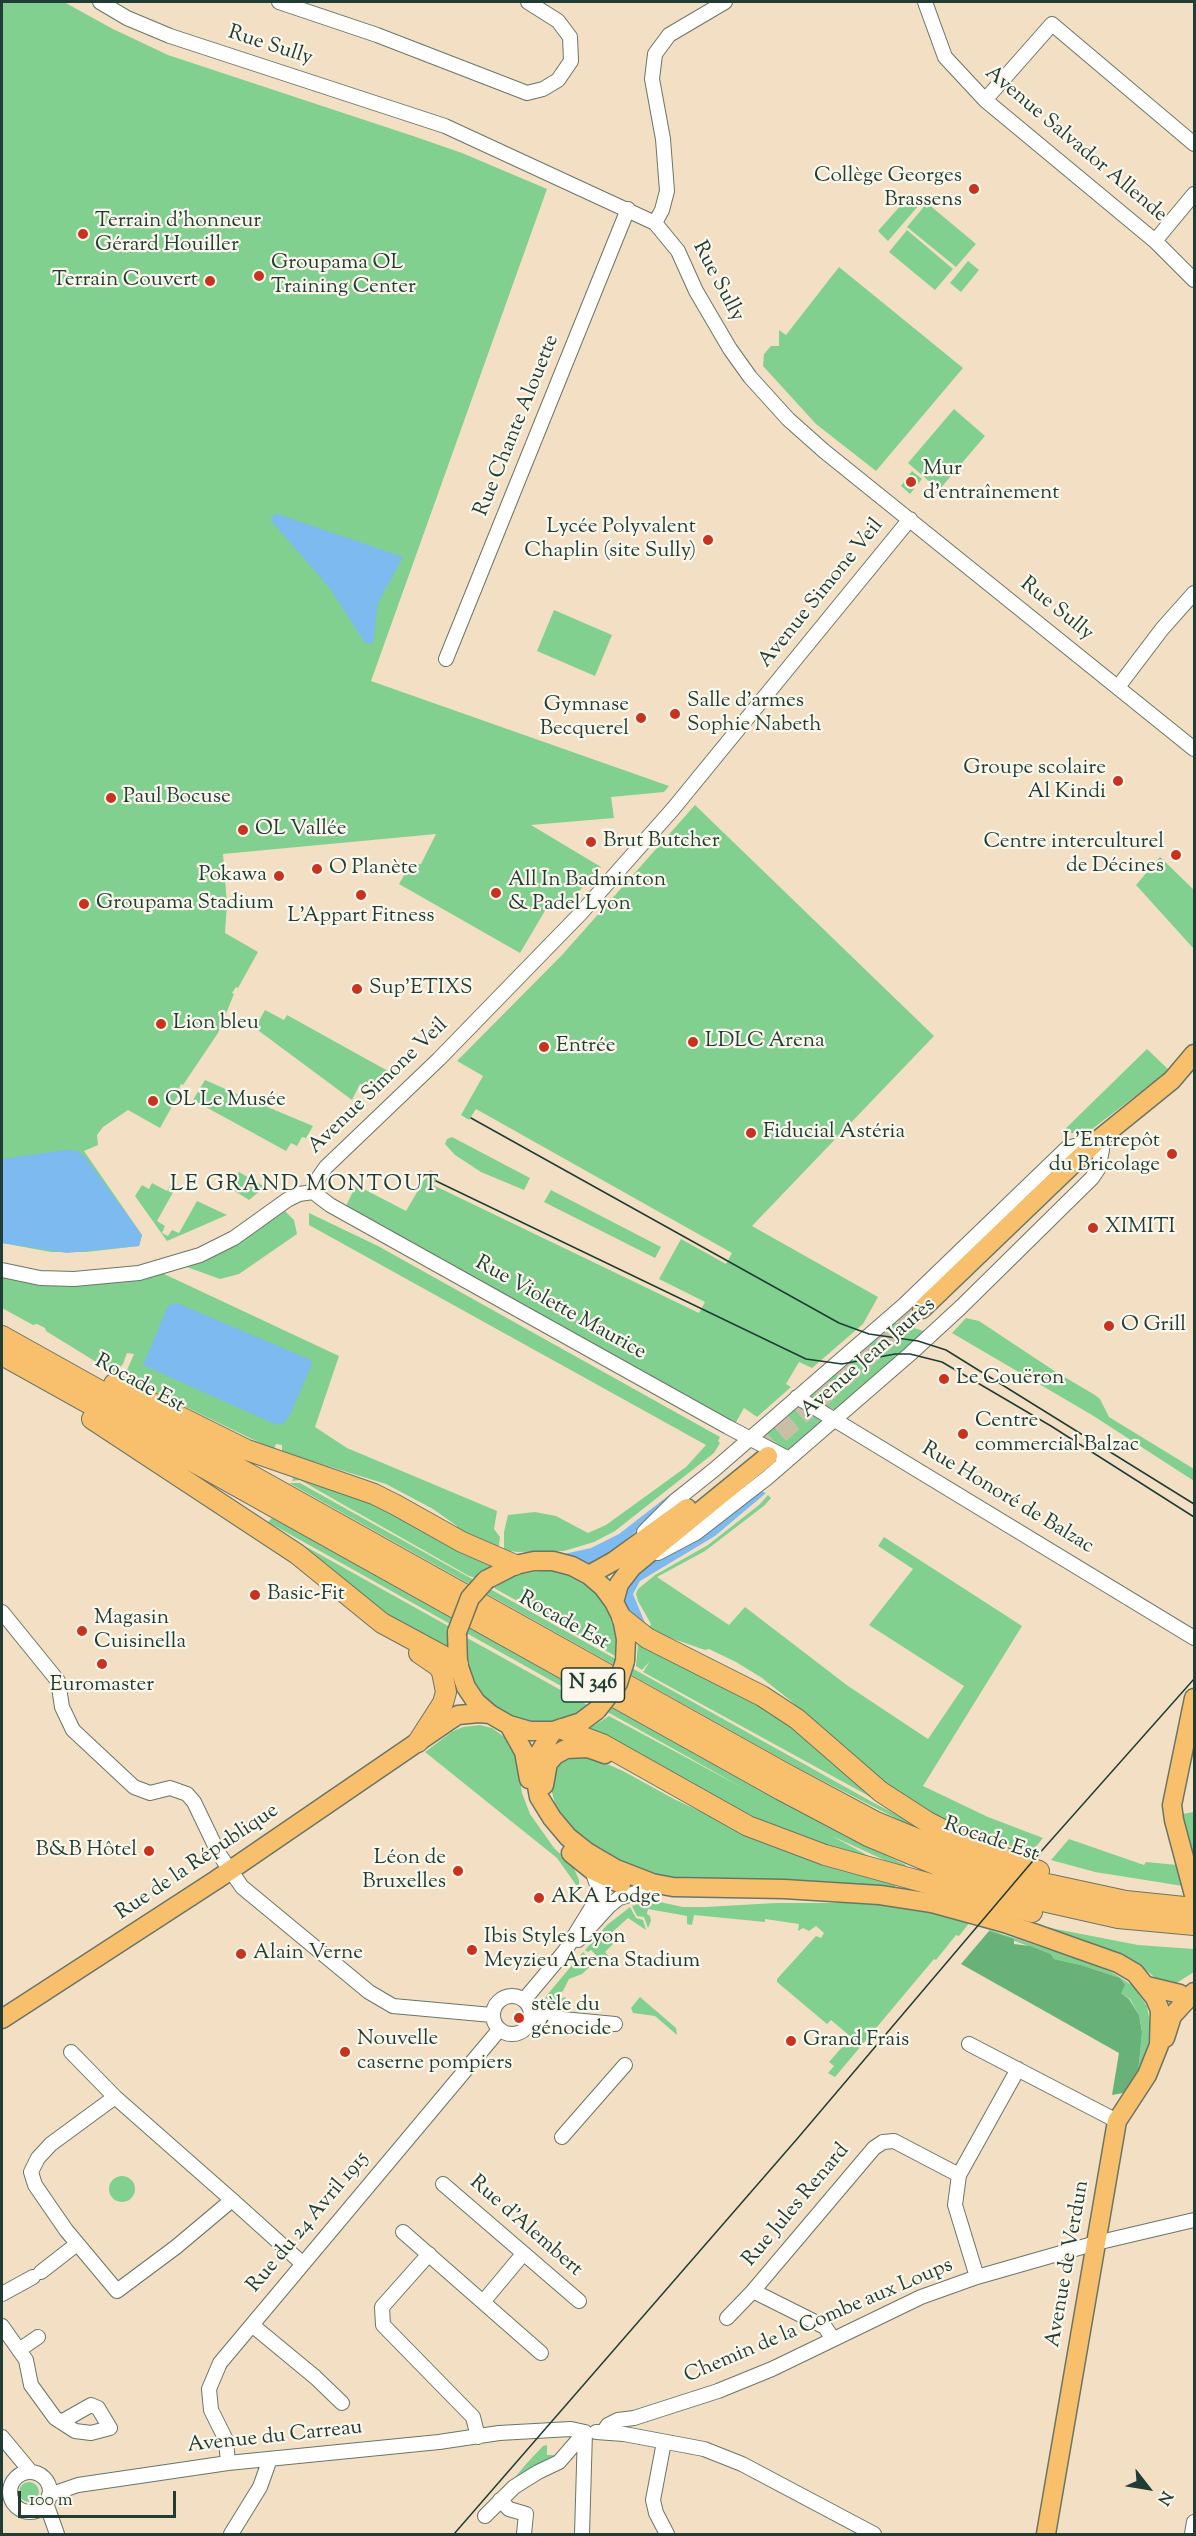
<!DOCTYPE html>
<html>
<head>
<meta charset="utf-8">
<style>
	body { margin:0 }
	#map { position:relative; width:1196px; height:2536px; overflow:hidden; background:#f3e0c4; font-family:"Sorts Mill Goudy",serif }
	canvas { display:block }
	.frame { position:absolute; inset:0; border:3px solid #1f3d34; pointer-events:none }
	.north { position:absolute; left:1118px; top:2458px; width:60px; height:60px; -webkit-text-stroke:4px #fbf7ec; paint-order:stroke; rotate:121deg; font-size:16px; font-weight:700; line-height:24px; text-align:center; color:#1f3d34 }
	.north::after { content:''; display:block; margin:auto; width:21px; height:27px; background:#1f3d34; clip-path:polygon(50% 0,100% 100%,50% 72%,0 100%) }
	.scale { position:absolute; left:18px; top:2491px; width:158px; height:27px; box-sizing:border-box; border:3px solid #1f3d34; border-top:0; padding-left:8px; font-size:18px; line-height:21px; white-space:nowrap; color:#1f3d34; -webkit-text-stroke:4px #fbf7ec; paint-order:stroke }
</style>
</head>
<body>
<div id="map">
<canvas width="1196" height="2536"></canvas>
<div class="frame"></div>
<div class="north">N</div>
<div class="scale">100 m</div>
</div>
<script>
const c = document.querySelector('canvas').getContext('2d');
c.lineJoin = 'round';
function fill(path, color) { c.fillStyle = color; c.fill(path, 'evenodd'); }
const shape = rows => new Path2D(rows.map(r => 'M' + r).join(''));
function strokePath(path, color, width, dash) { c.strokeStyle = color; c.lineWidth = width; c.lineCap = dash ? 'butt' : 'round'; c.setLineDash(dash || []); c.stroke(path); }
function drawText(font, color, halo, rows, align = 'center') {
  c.font = font + ' "Sorts Mill Goudy",serif'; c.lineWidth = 4.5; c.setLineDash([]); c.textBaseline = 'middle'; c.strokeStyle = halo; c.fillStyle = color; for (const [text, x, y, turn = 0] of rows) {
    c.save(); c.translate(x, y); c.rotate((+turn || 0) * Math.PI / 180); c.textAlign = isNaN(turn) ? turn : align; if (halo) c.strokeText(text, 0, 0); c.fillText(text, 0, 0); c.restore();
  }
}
const green = shape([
	[2,2,64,2,111,28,168,55,413,136,462,153,547,189,371,681,669,786,664,792,611,797,614,818,531,825,601,867,569,902,549,904,520,953,399,884,410,865,421,864,436,834,223,854,227,904,225,933,258,952,238,988,236,987,232,993,234,994,218,1033,183,1085,181,1084,178,1091,180,1092,160,1128,128,1110,103,1127,97,1135,98,1145,84,1151,142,1235,139,1246,86,1252,51,1252,2,1243],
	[909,196,919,205,888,241,878,231],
	[927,203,976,244,956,267,907,227],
	[907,230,953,269,935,290,889,252],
	[968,261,979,270,961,292,950,283],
	[839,267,963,368,876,471,816,424,763,366,764,354,771,346,779,346,779,330,786,335],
	[954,409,985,436,939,490,908,463],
	[912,471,922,479,910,494,901,486],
	[554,610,612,635,595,676,537,651],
	[695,805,934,1036,752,1226,878,1297,863,1324,812,1368,799,1362,786,1384,791,1387,757,1417,744,1408,735,1424,346,1206,356,1185,406,1211,430,1170,439,1174,433,1185,699,1313,705,1302,659,1279,681,1239,726,1264,732,1253,476,1109,469,1120,461,1115,483,1076,457,1061,562,955],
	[1160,857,1194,890,1194,949,1136,885],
	[265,1010,284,1020,287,1015,388,1071,383,1079,378,1077,371,1089,360,1084,352,1100,255,1028],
	[1147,1049,1169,1070,1087,1133,1061,1133],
	[205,1080,246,1098,313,1126,306,1138,302,1137,297,1146,291,1143,286,1151,193,1100],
	[452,1137,530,1178,524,1190,481,1172,455,1155,445,1144,447,1139],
	[239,1172,251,1179,265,1187,249,1200,230,1188],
	[152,1183,167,1191,171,1184,176,1187,157,1221,165,1226,162,1233,168,1236,172,1230,179,1233,197,1201,227,1215,167,1241,135,1196,142,1185,149,1189],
	[551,1190,661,1247,655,1258,544,1202],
	[284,1210,294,1220,297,1234,239,1274,220,1279,184,1266,244,1239],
	[309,1213,378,1246,720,1437,718,1441,720,1443,714,1453,615,1531,594,1542,564,1551,517,1552,504,1550,504,1532,508,1515,535,1512,556,1516,588,1533,606,1525,686,1467,706,1445,309,1225],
	[162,1273,339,1356,315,1427,347,1448,497,1511,494,1529,500,1537,498,1552,489,1547,483,1540,457,1528,457,1526,433,1509,386,1484,282,1452,282,1445,276,1444,274,1449,256,1441,124,1377,134,1354,127,1353,123,1364,114,1373,46,1331,45,1328,37,1324,33,1325,2,1308,2,1276,12,1280,76,1285,126,1281],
	[966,1318,979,1321,1056,1372,1095,1395,1100,1399,1109,1417,1194,1469,1194,1481,1092,1415,952,1333],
	[891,1321,927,1332,837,1411,813,1400,810,1393],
	[799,1406,822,1419,822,1423,794,1449,784,1449,767,1440,764,1434,793,1407],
	[295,1475,348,1489,494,1565,476,1578,469,1576,300,1480,292,1481],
	[289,1483,300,1483,874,1803,911,1822,909,1825,798,1768],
	[768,1495,771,1498,765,1505,705,1551,657,1577,729,1625,745,1607,848,1686,928,1739,964,1686,869,1625,913,1569,878,1546,884,1537,1022,1626,923,1786,988,1817,1043,1838,1030,1854,937,1816,905,1797,867,1770,791,1701,762,1678,736,1662,709,1649,705,1650,648,1630,651,1624,638,1601,636,1594,638,1589,655,1575,708,1545,759,1505],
	[251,1516,450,1627,447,1649,408,1630],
	[272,1518,743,1781,841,1834,906,1865,904,1869,832,1836,876,1860,779,1832,589,1729,609,1716,745,1789,268,1522],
	[545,1570,567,1573,595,1589,615,1616,619,1658,494,1588,512,1576],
	[467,1638,489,1650,591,1707,576,1719,532,1725,501,1713,485,1698,473,1680,465,1656],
	[638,1643,715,1680,768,1710,907,1817,643,1672,650,1661,642,1670,636,1666],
	[480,1725,492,1728,507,1739,516,1754,522,1793,530,1814,554,1848,573,1866,579,1880,579,1889,557,1858,425,1752,453,1731,463,1727],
	[576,1757,596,1759,623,1771,674,1799,752,1836,895,1883,895,1889,710,1885,635,1872,582,1840,556,1807,551,1789,553,1770,559,1763],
	[1194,1812,1194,1860,1182,1814],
	[1069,1839,1144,1865,1146,1862,1178,1865,1183,1886,1095,1872,1051,1860],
	[655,1901,683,1907,705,1907,776,1903,873,1903,936,1913,970,1922,959,1936,956,1935,936,1960,934,1959,835,2077,828,2073,834,2066,829,2062,851,2037,831,2020,827,2024,777,1982,777,1979,816,1936,821,1938,824,1933,816,1926,809,1931,803,1928,798,1931,799,1924,765,1919,765,1922,694,1915,692,1925,687,1924,687,1916,648,1909,647,1914,650,1916,651,1921,648,1928,644,1917,637,1916,632,1906,643,1902],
	[630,1907,636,1918,643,1920,646,1930,628,1918,608,1936,615,1942,605,1952,608,1955,603,1961,597,1962,594,1959,597,1956,591,1950,588,1952,585,1950,607,1925],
	[1030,1924,1138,1945,1194,1949,1194,1972,1175,1984,1158,1980,1136,1962,1132,1963],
	[990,1930,1095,1965,1115,1974,1133,1986,1147,2006,1152,2033,1150,2047,1138,2074,1142,2031,1139,2015,1130,1999,1121,1993,1120,1978,1081,1965,1054,1959,1051,1954,995,1934,989,1931],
	[583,1952,594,1963,582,1974,569,1979,563,1991,555,1995,557,2000,565,1997,571,2010,545,2008,543,2003,547,1995],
	[640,1997,676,2028,677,2035,655,2016,633,2013,631,2008],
	'109 2189a13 13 0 1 1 26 0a13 13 0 1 1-26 0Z',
	[547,2445,547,2455,563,2455,494,2502,527,2463,543,2446],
	'19 2492a10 10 0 1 1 20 0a10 10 0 1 1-20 0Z'
]);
const forest = shape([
	[989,1931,1014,1939,1014,1944,1030,1946,1051,1954,1054,1959,1081,1965,1120,1978,1125,1985,1121,1993,1129,1999,1139,2015,1142,2032,1138,2074,1123,2093,1112,2095,1119,2053,961,1964]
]);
const water = shape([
	[275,513,403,557,378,603,373,644,365,643,329,587,273,523,271,519],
	[66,1150,78,1151,86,1158,142,1235,139,1246,67,1253,2,1243,2,1159],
	[177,1303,311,1360,312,1364,290,1415,284,1423,277,1425,143,1365,168,1306],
	[713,1461,715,1464,608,1555,590,1564,555,1556,591,1548,619,1534],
	[758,1490,766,1493,715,1536,640,1581,633,1594,645,1623,642,1628,634,1621,624,1603,623,1595,624,1587,640,1568,678,1548]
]);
const majorTunnel = shape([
	[760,1452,922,1309]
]);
const minor = shape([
	[100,2,127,18,170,36,445,126,655,223,678,251,696,291,730,349,750,377,788,419,824,451,1194,749],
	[279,2,377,35,527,93,543,89,558,80,571,61,570,37,558,21,528,2],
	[925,2,945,57,985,100,1155,241,1194,280],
	[985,100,1052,24,1194,144],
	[655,223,662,210,667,191,663,139,652,79,655,54,669,35,725,2],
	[1155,241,1194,194],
	[446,659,628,209],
	[1118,687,1162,629,1194,593],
	[313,1192,319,1177,326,1167,439,1059,581,913,673,809,910,519],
	[313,1192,330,1205,728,1427,789,1459],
	[2,1270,40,1278,74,1279,139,1273,200,1255,234,1238,287,1200,299,1194,313,1192],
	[797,1397,1194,1638],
	[644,1532,675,1501,715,1469,904,1305,1067,1148,1098,1140],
	[658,1553,696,1533,767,1478,910,1354,961,1307,1092,1178,1098,1169,1102,1150],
	[2,1612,58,1681,62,1707,73,1730,134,1787,150,1793,170,1788,187,1794,194,1802,219,1854,242,1887,369,1992,393,2006,492,2015],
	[578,1940,609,1906,619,1898,642,1891],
	'493 2015a19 19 0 1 1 38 0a19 19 0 1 1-38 0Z',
	[524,2000,565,1951,600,1894,592,1870],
	[531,2016,615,2024],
	[969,2044,1117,2121],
	[71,2052,115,2097],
	[562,2137,625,2065],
	[443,2184,579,2301],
	[232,2200,115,2097,51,2144,38,2158,31,2172,35,2185,66,2230,117,2291,176,2247,232,2200,303,2264],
	[403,2232,541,2353],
	[429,2254,382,2307,383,2325,473,2417,478,2437],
	[41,2272,77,2244],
	[977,2277,955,2205,959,2175,1018,2069],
	[2,2294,33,2277],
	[483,2302,523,2254],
	[727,2318,753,2291],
	[252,2325,315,2377,342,2403],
	[2,2326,26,2360,31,2385,55,2418,75,2431,91,2433,110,2428,98,2408,91,2405,61,2422],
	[833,2339,825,2327,753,2291,874,2148,883,2142,894,2141,959,2175],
	[19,2350,38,2337],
	[596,2432,624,2434,704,2449,742,2464,874,2534],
	[603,2432,608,2425,618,2420,634,2418,718,2391,772,2369,921,2297,977,2277,1096,2243,1194,2220],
	[2,2437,31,2472],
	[664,2442,653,2500,656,2513,667,2534],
	[228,2463,226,2440,211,2410,209,2389,220,2363,499,2030],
	'10 2492a20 20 0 1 1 40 0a20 20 0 1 1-40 0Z',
	[49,2495,78,2485,228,2463,439,2442,499,2433,571,2429,585,2432],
	[500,2500,509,2509,526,2514,524,2534],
	[46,2503,57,2534],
	[485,2516,514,2487,538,2472,559,2462,585,2432],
	[231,2534,260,2487,270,2459],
	[582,2534,585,2432],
	[1192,2534,1194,2522]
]);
const major = shape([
	[922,1309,1098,1140,1172,1080,1194,1054],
	[589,1575,614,1561,687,1508],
	[486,1580,515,1565,534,1561,553,1561,572,1566,589,1575,603,1587,614,1602,622,1618,626,1639,625,1661],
	[614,1602,619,1584,632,1567,768,1456],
	[457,1632,458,1664,466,1687,476,1702,490,1714,509,1725,530,1731,553,1731,581,1722,597,1710],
	[1194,1698,1172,1805,1174,1820,1194,1895],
	[509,1725,524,1752,529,1779],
	[553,1731,536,1758,534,1770,539,1797,552,1818,568,1837,587,1852,616,1869,652,1883,673,1887,784,1889,880,1895,932,1903,1005,1923,1118,1963,1135,1973,1155,1998,1160,2010,1159,2045,1147,2075,1117,2121,1046,2534],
	[544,1785,548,1763,555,1755,566,1749,588,1748,605,1754],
	[571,1853,592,1870,621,1884],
	[1147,1986,1180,1994],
	[2,2019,216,1880,447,1722,458,1715,479,1713,490,1714],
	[1165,2038,1172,2016,1194,1992]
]);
const highway = shape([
	[2,1336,788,1775,876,1822,985,1867,1038,1882,1126,1901,1194,1908],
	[2,1355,781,1790,868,1836,980,1883,1029,1898,1118,1918,1194,1925],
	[114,1384,247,1450,374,1494,396,1505,462,1542,515,1565],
	[92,1419,297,1554,382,1623,458,1664],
	[622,1618,647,1638,762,1696,797,1719,881,1792,926,1821,972,1845,1039,1871],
	[562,1729,602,1744,748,1826,825,1855,1032,1912],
	[418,1742,443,1703,446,1692,442,1672,438,1666,419,1653]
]);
const tram = shape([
	[471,1118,839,1323,869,1334,918,1341,946,1350,1194,1504],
	[436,1181,806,1359,842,1364,895,1354,910,1354,942,1362,1051,1426,1194,1517],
	[454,2534,797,2139,1037,1856,1194,1679]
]);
const majorBridge = shape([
	[457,1632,470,1598,486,1580],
	[597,1710,618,1683,625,1661]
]);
const markers = [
	[974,189,6,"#c8321e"],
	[83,234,6,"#c8321e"],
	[259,276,6,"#c8321e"],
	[210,281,6,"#c8321e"],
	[911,482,6,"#c8321e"],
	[708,540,6,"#c8321e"],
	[675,714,6,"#c8321e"],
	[641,718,6,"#c8321e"],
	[1118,781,6,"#c8321e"],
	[111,798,6,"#c8321e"],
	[243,830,6,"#c8321e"],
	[591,842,6,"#c8321e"],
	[1176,855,6,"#c8321e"],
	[317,869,6,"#c8321e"],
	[279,876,6,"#c8321e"],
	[496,893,6,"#c8321e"],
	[361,895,6,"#c8321e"],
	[84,904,6,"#c8321e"],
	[357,989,6,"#c8321e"],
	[161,1024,6,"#c8321e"],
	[693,1042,6,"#c8321e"],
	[544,1047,6,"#c8321e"],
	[153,1101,6,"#c8321e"],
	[751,1133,6,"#c8321e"],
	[1172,1154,6,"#c8321e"],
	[1093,1228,6,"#c8321e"],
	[1109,1326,6,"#c8321e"],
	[944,1379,6,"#c8321e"],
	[963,1434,6,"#c8321e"],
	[255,1595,6,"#c8321e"],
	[82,1631,6,"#c8321e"],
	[102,1664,6,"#c8321e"],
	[149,1851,6,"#c8321e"],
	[458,1871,6,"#c8321e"],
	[539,1898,6,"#c8321e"],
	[472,1950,6,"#c8321e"],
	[241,1954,6,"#c8321e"],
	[519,2018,6,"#c8321e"],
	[791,2041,6,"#c8321e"],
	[345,2052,6,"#c8321e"]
];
const shields = [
	[593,1685,63]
];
const shieldNames = [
	["N 346",593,1685]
];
const streetNames = [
	["Rue Sully",270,47,18],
	["Avenue Salvador Allende",1075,145,40],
	["Rue Sully",717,282,62],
	["Rue Chante Alouette",518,426,-68],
	["Avenue Simone Veil",822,594,-51],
	["Rue Sully",1056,610,39],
	["Avenue Simone Veil",379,1087,-44],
	["Rue Violette Maurice",560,1309,29],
	["Avenue Jean Jaurès",869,1359,-41],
	["Rocade Est",139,1385,29],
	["Rue Honoré de Balzac",1007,1499,31],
	["Rocade Est",563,1622,29],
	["Rocade Est",991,1841,19],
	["Rue de la République",198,1863,-34],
	["Rue Jules Renard",797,2206,-50],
	["Rue du 24 Avril 1915",309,2223,-50],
	["Rue d'Alembert",525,2227,41],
	["Avenue de Verdun",1069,2264,-80],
	["Chemin de la Combe aux Loups",819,2322,-23],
	["Avenue du Carreau",275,2438,-6]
];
const poiNames = [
	["Collège Georges",962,177,"right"],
	["Brassens",962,201,"right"],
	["Terrain d'honneur",95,222],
	["Gérard Houiller",95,246],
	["Groupama OL",271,264],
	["Training Center",271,288],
	["Terrain Couvert",198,281,"right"],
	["Mur",923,470],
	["d'entraînement",923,494],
	["Lycée Polyvalent",696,528,"right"],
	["Chaplin (site Sully)",696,552,"right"],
	["Salle d'armes",687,702],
	["Sophie Nabeth",687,726],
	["Gymnase",629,706,"right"],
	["Becquerel",629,730,"right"],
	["Groupe scolaire",1106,769,"right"],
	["Al Kindi",1106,793,"right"],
	["Paul Bocuse",123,798],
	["OL Vallée",255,830],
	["Brut Butcher",603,842],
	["Centre interculturel",1164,843,"right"],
	["de Décines",1164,867,"right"],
	["O Planète",329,869],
	["Pokawa",267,876,"right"],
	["All In Badminton",508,881],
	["& Padel Lyon",508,905],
	["Groupama Stadium",96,904],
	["L'Appart Fitness",361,917,"center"],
	["Sup'ETIXS",369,989],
	["Lion bleu",173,1024],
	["LDLC Arena",705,1042],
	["Entrée",556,1047],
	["OL Le Musée",165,1101],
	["Fiducial Astéria",763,1133],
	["L'Entrepôt",1160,1142,"right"],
	["du Bricolage",1160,1166,"right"],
	["XIMITI",1105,1228],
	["O Grill",1121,1326],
	["Le Couëron",956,1379],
	["Centre",975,1422],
	["commercial Balzac",975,1446],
	["Basic-Fit",267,1595],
	["Magasin",94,1619],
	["Cuisinella",94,1643],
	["Euromaster",102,1686,"center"],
	["B&B Hôtel",137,1851,"right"],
	["Léon de",446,1859,"right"],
	["Bruxelles",446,1883,"right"],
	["AKA Lodge",551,1898],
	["Ibis Styles Lyon",484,1938],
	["Meyzieu Arena Stadium",484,1962],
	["Alain Verne",253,1954],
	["stèle du",531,2006],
	["génocide",531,2030],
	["Nouvelle",357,2040],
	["caserne pompiers",357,2064],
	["Grand Frais",803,2041]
];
const neighbourhoodNames = [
	["LE GRAND MONTOUT",305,1186]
];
fill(green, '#81d090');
fill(forest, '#68b27a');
fill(water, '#7dbaf0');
strokePath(majorTunnel, '#c9bfa7', 18, [18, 9]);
strokePath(minor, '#697666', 16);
strokePath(major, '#697666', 21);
strokePath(highway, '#697666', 22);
strokePath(minor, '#fff', 14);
strokePath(major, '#f8bf6c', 18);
strokePath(highway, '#f8bf6c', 20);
strokePath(tram, '#1f3d34', 1.5);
strokePath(majorBridge, '#697666', 21, []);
strokePath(majorBridge, '#f8bf6c', 18);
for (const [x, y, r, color] of markers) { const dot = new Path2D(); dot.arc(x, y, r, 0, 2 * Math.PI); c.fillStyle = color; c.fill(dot); strokePath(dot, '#fbf7ec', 2); }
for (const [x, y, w] of shields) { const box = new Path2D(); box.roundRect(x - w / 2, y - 17, w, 34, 4.5); c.fillStyle = '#fbf7ec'; c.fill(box); strokePath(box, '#1f3d34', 1.5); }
drawText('bold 20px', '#1f3d34', null, shieldNames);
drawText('21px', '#1f3d34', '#fbf7ec', streetNames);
drawText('21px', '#1f3d34', '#fbf7ec', poiNames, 'left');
c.letterSpacing = '1.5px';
drawText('22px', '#1f3d34', '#fbf7ec', neighbourhoodNames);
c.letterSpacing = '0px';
</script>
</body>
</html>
